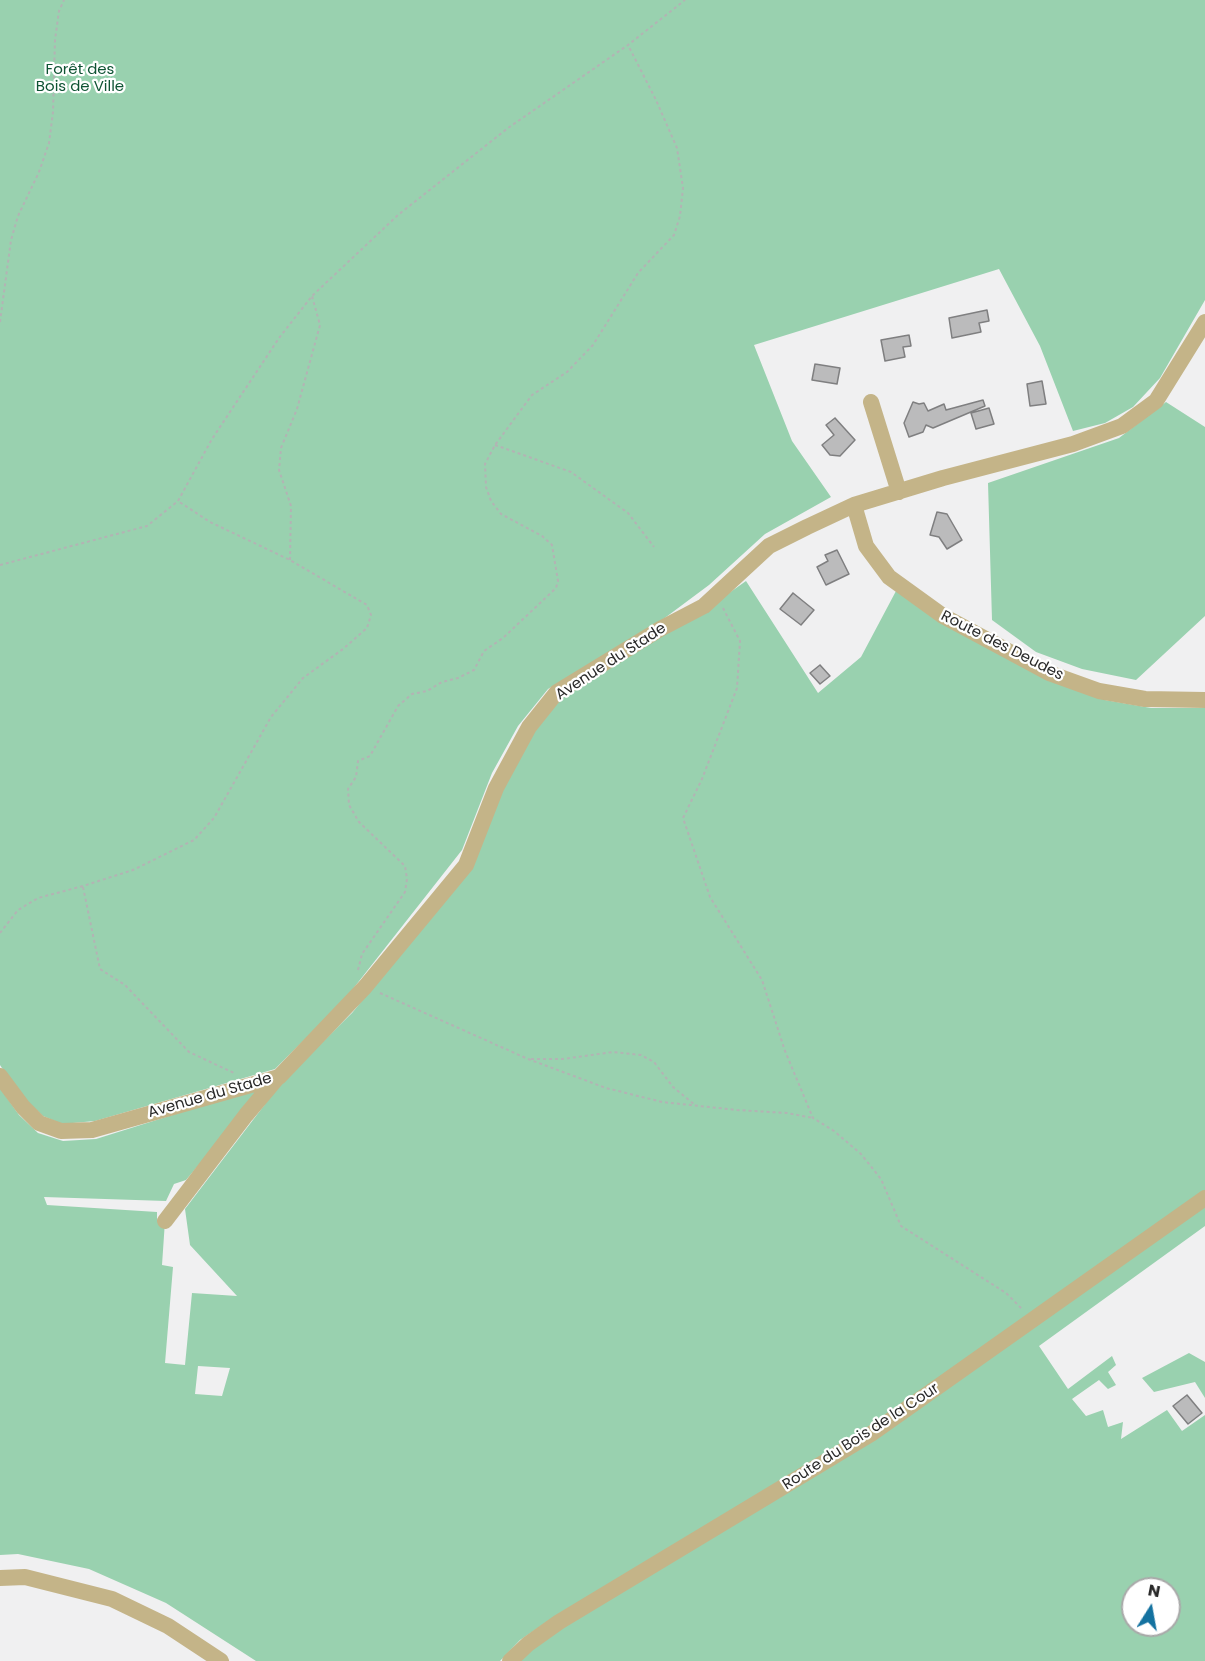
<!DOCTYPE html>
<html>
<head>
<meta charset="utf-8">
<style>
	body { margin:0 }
	#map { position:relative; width:1205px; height:1661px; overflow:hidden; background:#f0f0f1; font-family:Poppins,sans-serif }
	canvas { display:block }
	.north { position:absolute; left:1121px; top:1577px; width:60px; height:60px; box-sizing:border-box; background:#fff; border:2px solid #a9a9a9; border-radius:50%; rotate:11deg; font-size:16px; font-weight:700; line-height:24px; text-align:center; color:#292929 }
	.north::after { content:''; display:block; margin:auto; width:21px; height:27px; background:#1472a0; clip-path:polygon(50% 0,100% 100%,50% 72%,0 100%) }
</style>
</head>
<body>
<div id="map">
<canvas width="1205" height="1661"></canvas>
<div class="north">N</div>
</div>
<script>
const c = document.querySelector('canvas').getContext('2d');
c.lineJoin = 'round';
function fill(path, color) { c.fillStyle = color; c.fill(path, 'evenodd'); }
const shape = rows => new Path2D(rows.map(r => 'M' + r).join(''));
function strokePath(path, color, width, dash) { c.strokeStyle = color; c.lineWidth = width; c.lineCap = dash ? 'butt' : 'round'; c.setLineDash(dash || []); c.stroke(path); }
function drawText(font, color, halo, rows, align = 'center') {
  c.font = font + ' Poppins,sans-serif'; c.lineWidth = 4.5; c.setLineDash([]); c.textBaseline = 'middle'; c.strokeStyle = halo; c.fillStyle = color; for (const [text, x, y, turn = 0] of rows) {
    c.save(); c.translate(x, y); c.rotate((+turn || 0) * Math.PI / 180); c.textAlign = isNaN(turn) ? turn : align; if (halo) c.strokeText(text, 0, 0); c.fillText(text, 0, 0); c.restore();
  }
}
const green = shape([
	[0,0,1205,0,1205,300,1160,378,1133,407,1105,423,1073,431,1040,346,999,269,754,345,792,441,831,497,765,534,709,585,658,623,548,689,518,726,492,773,462,850,345,999,275,1069,95,1121,62,1124,43,1116,19,1094,0,1065],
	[1166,402,1205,427,1205,616,1136,680,1082,669,1036,652,992,620,988,483,1119,438],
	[746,581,818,693,861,657,896,591,1105,700,1151,708,1205,708,1205,1191,861,1432,551,1619,520,1640,500,1661,256,1661,166,1603,89,1569,18,1554,0,1555,0,1088,19,1115,38,1133,63,1141,96,1139,265,1086,186,1180,174,1184,166,1201,44,1197,47,1205,157,1212,157,1221,165,1221,162,1265,173,1267,165,1363,185,1365,192,1293,237,1296,190,1245,185,1209,282,1082,352,1013,429,920,534,730,563,697,705,610],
	[198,1366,230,1368,222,1396,195,1394],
	[1205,1207,1205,1226,1039,1346,1068,1389,1112,1356,1116,1365,1108,1372,1116,1385,1108,1389,1099,1380,1072,1399,1086,1416,1103,1410,1108,1427,1123,1422,1121,1439,1167,1410,1182,1431,1205,1415,1205,1661,515,1661,581,1615],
	[1133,1589,1169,1589,1169,1625,1133,1625],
	[1189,1353,1205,1362,1205,1398,1195,1382,1154,1392,1142,1378]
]);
const building = shape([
	[987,310,989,321,979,323,981,332,952,338,949,318,987,310],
	[909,335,911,346,903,347,905,357,885,361,881,340,909,335],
	[815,364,840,368,837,384,812,380,815,364],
	[1042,381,1046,404,1030,406,1027,384,1042,381],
	[983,400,985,406,933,428,926,425,923,432,909,437,904,423,913,402,919,404,924,403,928,411,944,404,946,410,983,400],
	[989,408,994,424,976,429,971,413,989,408],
	[835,418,855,440,840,456,830,455,822,445,834,435,826,425,835,418],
	[937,512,947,514,962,540,947,549,939,537,930,535,937,512],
	[837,550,849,574,826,585,817,567,828,561,825,555,837,550],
	[793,593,814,610,801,625,780,609,793,593],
	[820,665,830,676,820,684,810,673,820,665],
	[1187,1395,1202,1413,1188,1424,1173,1406,1187,1395]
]);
const path = shape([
	[0,322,11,240,18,216,39,172,49,143,53,112,55,40,59,11,64,0],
	[495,445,571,472,628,513,654,547],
	[290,560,291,506,279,470,281,448,297,409,320,325,312,296],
	[0,565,147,526,178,501,212,439,279,338,312,296,398,215,508,128,628,45,685,0],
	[723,608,740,641,737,688,702,779,683,818,710,897,762,980,785,1051,813,1118,834,1131,861,1154,881,1179,901,1226,1006,1293,1023,1310],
	[83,887,100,969,125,985,189,1052,234,1073],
	[0,933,18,910,38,898,83,886,133,870,194,840,214,818,271,717,303,678,343,649,367,628,371,615,367,605,290,560,210,522,178,501],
	[358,970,362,954,405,892,407,879,405,866,359,822,349,805,348,789,356,777,358,761,370,756,398,706,412,694,427,691,442,682,458,678,474,670,484,651,503,638,556,588,558,581,552,545,542,536,501,514,491,501,486,487,485,464,495,445,532,395,567,372,593,345,638,273,674,235,680,216,683,188,677,148,656,100,628,45],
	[380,993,528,1059,606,1088,662,1102,737,1110,787,1113,813,1118],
	[531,1059,563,1059,613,1052,641,1055,654,1062,673,1087,695,1105]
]);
const minor = shape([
	[871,402,899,492],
	[854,505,866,546,889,577,943,616,1049,673,1099,691,1145,699,1205,700],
	[0,1076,23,1107,39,1123,61,1131,92,1130,279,1077,365,987,466,865,496,788,529,727,557,692,660,629,704,606,769,546,807,527,854,505,943,478,1073,444,1122,426,1156,401,1205,322],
	[165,1221,246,1115,278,1077],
	[0,1578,25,1577,112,1599,168,1626,221,1661],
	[510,1661,528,1644,559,1622,871,1434,1205,1198]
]);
const parkNames = [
	["Forêt des",80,70],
	["Bois de Ville",80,87]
];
const streetNames = [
	["Route des Deudes",1002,646,27],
	["Avenue du Stade",611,662,-33],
	["Avenue du Stade",210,1096,-16],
	["Route du Bois de la Cour",861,1437,-33]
];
fill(green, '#99d1af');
fill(building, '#bbbbbc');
strokePath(building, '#7f7f80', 1.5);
strokePath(path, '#b3b3b4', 2, [3, 3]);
strokePath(minor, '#c4b488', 16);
drawText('15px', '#0e5333', '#fff', parkNames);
drawText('15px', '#292929', '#fff', streetNames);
</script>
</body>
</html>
